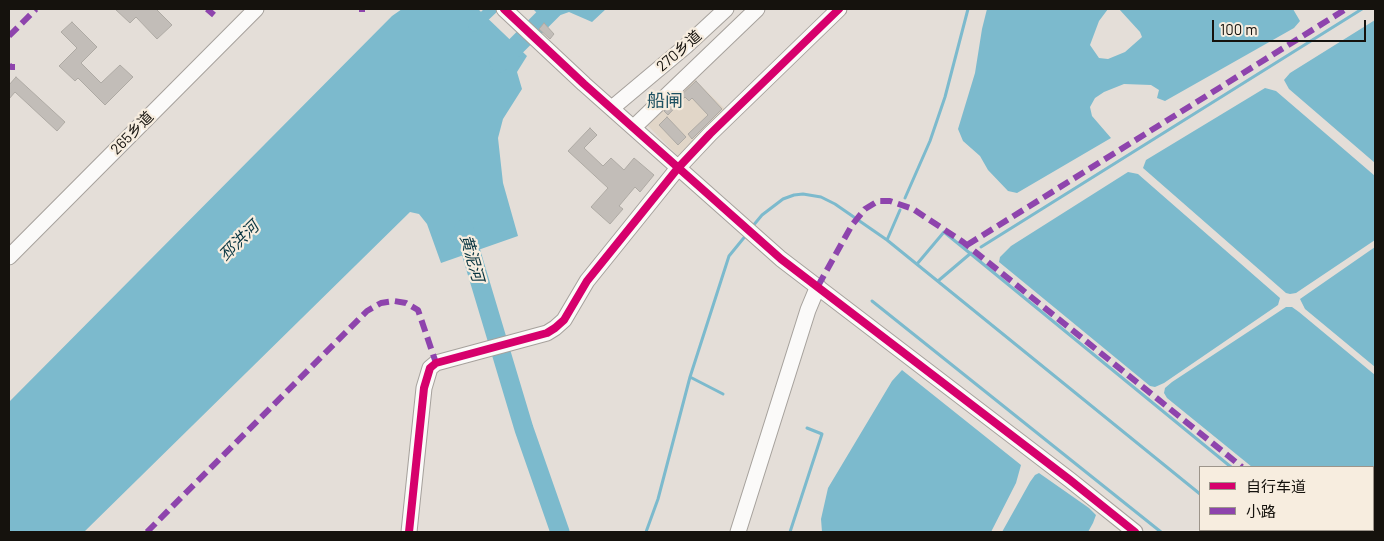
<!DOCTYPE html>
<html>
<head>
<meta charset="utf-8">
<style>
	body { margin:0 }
	#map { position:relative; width:1384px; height:541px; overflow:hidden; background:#e4ded8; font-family:Barlow,"Noto Sans SC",sans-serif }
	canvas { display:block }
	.frame { position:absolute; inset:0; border:10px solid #15120d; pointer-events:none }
	.legend { position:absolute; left:1199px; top:466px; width:175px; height:65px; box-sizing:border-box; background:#f7eddf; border:1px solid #9d958b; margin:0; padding:6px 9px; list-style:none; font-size:15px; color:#15120d }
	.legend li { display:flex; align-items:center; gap:10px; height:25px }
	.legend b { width:25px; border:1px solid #9d958b }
	.scale { position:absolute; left:1212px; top:20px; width:154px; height:22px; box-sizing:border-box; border:2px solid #15120d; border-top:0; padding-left:6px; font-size:15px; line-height:18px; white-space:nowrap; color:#15120d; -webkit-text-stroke:4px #f7eddf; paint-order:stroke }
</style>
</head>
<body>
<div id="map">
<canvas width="1384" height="541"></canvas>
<div class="frame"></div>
<ul class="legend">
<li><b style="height:6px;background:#d6006c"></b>自行车道</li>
<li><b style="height:6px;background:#8e44ad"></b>小路</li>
</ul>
<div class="scale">100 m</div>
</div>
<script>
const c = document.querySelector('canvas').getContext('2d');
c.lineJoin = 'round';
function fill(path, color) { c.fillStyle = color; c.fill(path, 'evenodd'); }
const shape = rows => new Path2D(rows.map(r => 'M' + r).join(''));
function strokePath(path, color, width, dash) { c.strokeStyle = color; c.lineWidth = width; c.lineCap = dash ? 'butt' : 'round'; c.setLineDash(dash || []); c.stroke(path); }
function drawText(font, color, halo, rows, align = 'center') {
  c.font = font + ' Barlow,"Noto Sans SC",sans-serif'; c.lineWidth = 4.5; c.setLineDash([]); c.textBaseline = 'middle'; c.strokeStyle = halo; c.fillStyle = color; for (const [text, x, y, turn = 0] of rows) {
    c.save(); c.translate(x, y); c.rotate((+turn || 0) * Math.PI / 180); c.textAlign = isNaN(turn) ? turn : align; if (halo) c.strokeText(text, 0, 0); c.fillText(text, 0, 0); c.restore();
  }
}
const built = shape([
	[692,77,728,112,681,159,646,124]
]);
const water = shape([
	[402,9,478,9,527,56,517,72,522,89,503,119,498,138,503,183,518,236,441,263,427,224,419,214,410,212,84,532,9,532,9,402,392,16],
	[533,9,606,9,592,22,569,12,555,17,548,24],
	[987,9,1108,9,1099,21,1090,45,1099,58,1108,59,1125,52,1142,37,1140,32,1119,9,1293,9,1300,21,1294,28,1165,101,1157,98,1159,90,1151,85,1124,84,1104,92,1095,98,1090,107,1092,116,1111,138,1017,193,1008,191,988,170,980,156,963,141,958,129,975,73,982,29],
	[1375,20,1375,163,1289,89,1284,80,1290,73],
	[1265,88,1276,91,1375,176,1375,240,1296,293,1290,294,1286,293,1143,168,1146,160],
	[1128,172,1138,174,1280,298,1278,305,1164,383,1155,387,1150,386,999,262,1000,257,1011,246],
	[1375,247,1375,367,1305,309,1300,299],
	[1286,307,1292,307,1299,312,1375,375,1375,523,1373,525,1373,467,1252,467,1167,398,1164,393,1165,388,1172,382],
	[902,370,1021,465,1016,483,991,532,822,532,821,519,828,488,892,381],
	[1039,473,1089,508,1096,515,1093,523,1088,532,1002,532,1030,482,1035,475]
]);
const stream = shape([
	[905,198,930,141,945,97,968,9],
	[752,227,762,215,783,199,794,195,803,194,821,197,835,204,887,240,1200,494],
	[887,240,900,210],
	[981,247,1362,9],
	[917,264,944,232,1231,467],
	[938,281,971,253],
	[872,301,1161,532],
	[690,377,723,394],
	[1244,530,1247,532],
	[1307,530,1310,532],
	[646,532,658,499,690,377,729,256,747,234],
	[790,532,822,434,807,428]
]);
const canal = shape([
	[474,26,492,9]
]);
const river = shape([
	[499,63,553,9],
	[464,229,524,429,560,532]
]);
const building = shape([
	[115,9,156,9,172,25,157,39,136,17,130,23,115,9],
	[72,22,97,47,81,63,101,83,120,65,133,77,105,105,78,78,75,81,59,66,77,48,61,32,72,22],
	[544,23,554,34,550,39,539,29,544,23],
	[16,77,65,122,57,131,15,92,9,99,9,85,16,77],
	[696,81,722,109,692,139,688,134,708,115,692,98,689,101,685,97,668,115,664,111,696,81],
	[667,117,686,137,678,145,659,125,667,117],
	[590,128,597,135,584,148,603,166,611,158,624,170,634,158,654,175,640,192,635,187,619,206,623,209,610,224,591,207,608,188,568,151,590,128]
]);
const minor = shape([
	[504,9,584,84,781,259,1070,480,1135,532],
	[612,108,686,46,726,9],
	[634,127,757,9],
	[9,257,256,9],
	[409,532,424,388,430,368,436,363,547,333,555,328,564,320,587,281,678,168,710,134,839,9],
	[738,532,808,310,818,286]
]);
const quiet = shape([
	[207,9,214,15],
	[359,9,365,9],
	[9,36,36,9],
	[9,65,11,67,15,67],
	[967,245,1346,9],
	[818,286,852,225,865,209,878,201,890,201,913,209,963,242,1242,467],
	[1319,530,1322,532],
	[147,532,367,311,381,303,394,301,406,303,418,310,436,363]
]);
const cycleway = shape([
	[504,9,584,84,781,259,1070,480,1135,532],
	[409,532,424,388,430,368,436,363,547,333,555,328,564,320,587,281,678,168,710,134,839,9]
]);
const streetNames = [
	["270乡道",679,51,-41],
	["265乡道",132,133,-45]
];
const waterNames = [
	["邳洪河",239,241,-45],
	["黄泥河",472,258,74]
];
const quarterNames = [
	["船闸",665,101]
];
fill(built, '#e1d6c8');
fill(water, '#7cbacd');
strokePath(stream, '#7cbacd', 3);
strokePath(canal, '#7cbacd', 11);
strokePath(river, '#7cbacd', 19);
fill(building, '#c2bdb8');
strokePath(building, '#aeaaa4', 1);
strokePath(minor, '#a6a19c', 17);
strokePath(minor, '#fbfaf9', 15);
strokePath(quiet, '#8e44ad', 6, [12, 6]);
strokePath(cycleway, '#d6006c', 8);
drawText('15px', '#15120d', '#f7eddf', streetNames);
drawText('italic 16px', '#073440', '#f7eddf', waterNames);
drawText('18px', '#1e5161', '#f7eddf', quarterNames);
</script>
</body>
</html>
